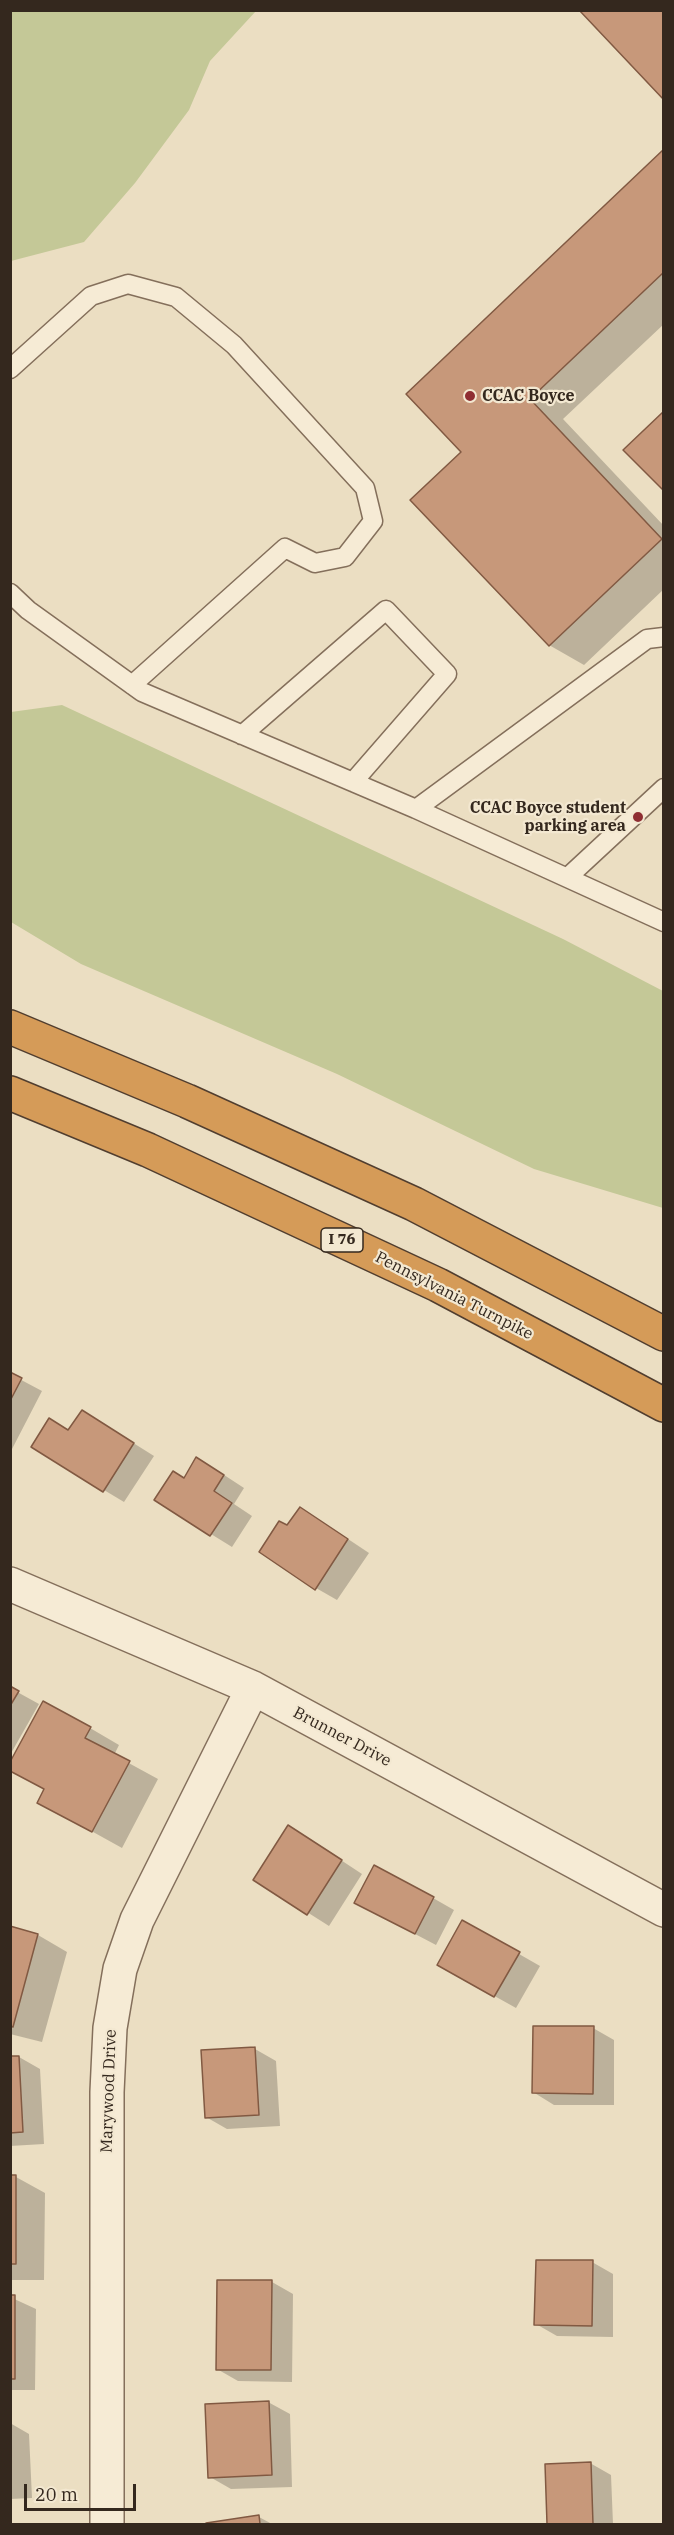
<!DOCTYPE html>
<html>
<head>
<meta charset="utf-8">
<style>
	body { margin:0 }
	#map { position:relative; width:674px; height:2535px; overflow:hidden; background:#ebdec2; font-family:"IBM Plex Serif",serif }
	canvas { display:block }
	.frame { position:absolute; inset:0; border:12px solid #34281e; pointer-events:none }
	.scale { position:absolute; left:24px; top:2484px; width:112px; height:27px; box-sizing:border-box; border:3px solid #34281e; border-top:0; padding-left:8px; font-size:18px; line-height:21px; white-space:nowrap; color:#34281e; -webkit-text-stroke:4px #f3e8d1; paint-order:stroke }
</style>
</head>
<body>
<div id="map">
<canvas width="674" height="2535"></canvas>
<div class="frame"></div>
<div class="scale">20 m</div>
</div>
<script>
const c = document.querySelector('canvas').getContext('2d');
c.lineJoin = 'round';
function fill(path, color) { c.fillStyle = color; c.fill(path, 'evenodd'); }
const shape = rows => new Path2D(rows.map(r => 'M' + r).join(''));
function strokePath(path, color, width, dash) { c.strokeStyle = color; c.lineWidth = width; c.lineCap = dash ? 'butt' : 'round'; c.setLineDash(dash || []); c.stroke(path); }
function drawText(font, color, halo, rows, align = 'center') {
  c.font = font + ' "IBM Plex Serif",serif'; c.lineWidth = 4.5; c.setLineDash([]); c.textBaseline = 'middle'; c.strokeStyle = halo; c.fillStyle = color; for (const [text, x, y, turn = 0] of rows) {
    c.save(); c.translate(x, y); c.rotate((+turn || 0) * Math.PI / 180); c.textAlign = isNaN(turn) ? turn : align; if (halo) c.strokeText(text, 0, 0); c.fillText(text, 0, 0); c.restore();
  }
}
const green = shape([
	[11,10,256,11,210,61,189,110,135,183,84,242,11,261],
	[62,705,563,939,663,991,663,1208,534,1169,337,1074,81,964,11,922,11,712]
]);
const shadow = shape([
	[664,151,664,324,563,419,664,526,664,589,584,665,549,645,463,452],
	[10,1374,42,1391,11,1451,10,1451],
	[103,1424,154,1456,124,1502,104,1490,69,1431],
	[218,1471,244,1488,234,1504,252,1516,232,1547,156,1500,185,1479],
	[321,1521,369,1553,337,1600,316,1588,288,1527],
	[10,1688,39,1704,10,1755],
	[90,1728,119,1745,114,1755,158,1779,122,1848,39,1802],
	[309,1839,362,1874,329,1926,255,1879],
	[433,1898,454,1910,436,1945,377,1914],
	[463,1922,540,1966,516,2008,439,1965],
	[10,1928,38,1935,67,1952,42,2042,10,2034],
	[593,2028,614,2040,614,2105,554,2105,533,2092],
	[255,2049,276,2061,280,2126,227,2129,206,2117],
	[19,2057,40,2069,44,2144,10,2146,10,2058],
	[10,2177,16,2177,45,2193,44,2280,10,2280],
	[592,2262,613,2274,613,2337,557,2336,536,2324],
	[272,2282,293,2294,292,2382,238,2381,217,2369],
	[10,2297,36,2309,35,2390,10,2390],
	[268,2402,290,2414,292,2487,231,2489,210,2477],
	[10,2423,29,2434,32,2498,10,2499],
	[590,2463,611,2475,613,2524,549,2524,546,2466],
	[259,2517,272,2524,207,2524]
]);
const building = shape([
	[579,10,664,10,664,100,579,10],
	[664,149,664,272,530,399,662,539,549,646,410,500,461,452,406,394,664,149],
	[664,411,664,491,623,450,664,411],
	[10,1372,22,1378,10,1401,10,1372],
	[82,1410,134,1443,103,1492,31,1447,49,1418,68,1430,82,1410],
	[196,1457,224,1475,214,1491,232,1503,210,1536,154,1500,173,1471,184,1478,196,1457],
	[300,1507,348,1539,315,1590,259,1552,279,1521,287,1525,300,1507],
	[10,1686,19,1691,10,1706,10,1686],
	[43,1701,91,1727,85,1738,130,1761,92,1832,37,1803,44,1789,10,1771,10,1762,43,1701],
	[288,1825,342,1860,307,1915,253,1880,288,1825],
	[374,1865,434,1897,415,1934,354,1903,374,1865],
	[462,1920,520,1952,494,1997,437,1965,462,1920],
	[10,1926,38,1934,13,2027,10,2026,10,1926],
	[533,2026,594,2026,593,2094,532,2093,533,2026],
	[255,2047,259,2115,205,2118,201,2050,255,2047],
	[10,2056,19,2056,23,2132,10,2133,10,2056],
	[10,2175,16,2175,16,2264,10,2264,10,2175],
	[536,2260,593,2260,592,2326,534,2325,536,2260],
	[217,2280,272,2280,271,2370,216,2370,217,2280],
	[10,2295,15,2295,15,2379,10,2379,10,2295],
	[269,2401,272,2475,208,2478,205,2404,269,2401],
	[591,2462,593,2524,547,2524,545,2464,591,2462],
	[259,2515,260,2524,206,2524,206,2523,259,2515]
]);
const service = shape([
	[10,369,91,296,128,284,176,297,234,345,365,488,373,521,345,557,315,563,285,548,132,685],
	[10,593,28,610,142,692,416,809,664,922],
	[242,735,386,610,447,674,353,782],
	[416,809,647,639,664,637],
	[568,877,664,788]
]);
const minor = shape([
	[10,1584,253,1688,664,1910],
	[107,2524,107,2092,110,2028,120,1969,137,1920,253,1688]
]);
const motorway = shape([
	[10,1027,187,1101,414,1204,664,1334],
	[10,1093,148,1150,438,1285,664,1405]
]);
const markers = [
	[470,396,6,"#8f2e32"],
	[638,817,6,"#8f2e32"]
];
const shields = [
	[342,1240,42]
];
const shieldNames = [
	["I 76",342,1240]
];
const poiNames = [
	["CCAC Boyce",482,396],
	["CCAC Boyce student",626,808,"right"],
	["parking area",626,826,"right"]
];
const streetNames = [
	["Pennsylvania Turnpike",454,1296,27],
	["Brunner Drive",342,1737,28],
	["Marywood Drive",109,2091,-88]
];
fill(green, '#c4c897');
fill(shadow, '#0003');
fill(building, '#c7987a');
strokePath(building, '#815942', 1.5);
strokePath(service, '#846f5b', 21);
strokePath(minor, '#846f5b', 36);
strokePath(motorway, '#513e2f', 36);
strokePath(service, '#f6ebd5', 18);
strokePath(minor, '#f6ebd5', 33);
strokePath(motorway, '#d59b58', 33);
for (const [x, y, r, color] of markers) { const dot = new Path2D(); dot.arc(x, y, r, 0, 2 * Math.PI); c.fillStyle = color; c.fill(dot); strokePath(dot, '#f3e8d1', 2); }
for (const [x, y, w] of shields) { const box = new Path2D(); box.roundRect(x - w / 2, y - 12, w, 24, 4.5); c.fillStyle = '#f3e8d1'; c.fill(box); strokePath(box, '#34281e', 1.5); }
drawText('bold 15px', '#34281e', null, shieldNames);
drawText('bold 16px', '#34281e', '#f3e8d1', poiNames, 'left');
drawText('16px', '#34281e', '#f3e8d1', streetNames);
</script>
</body>
</html>
